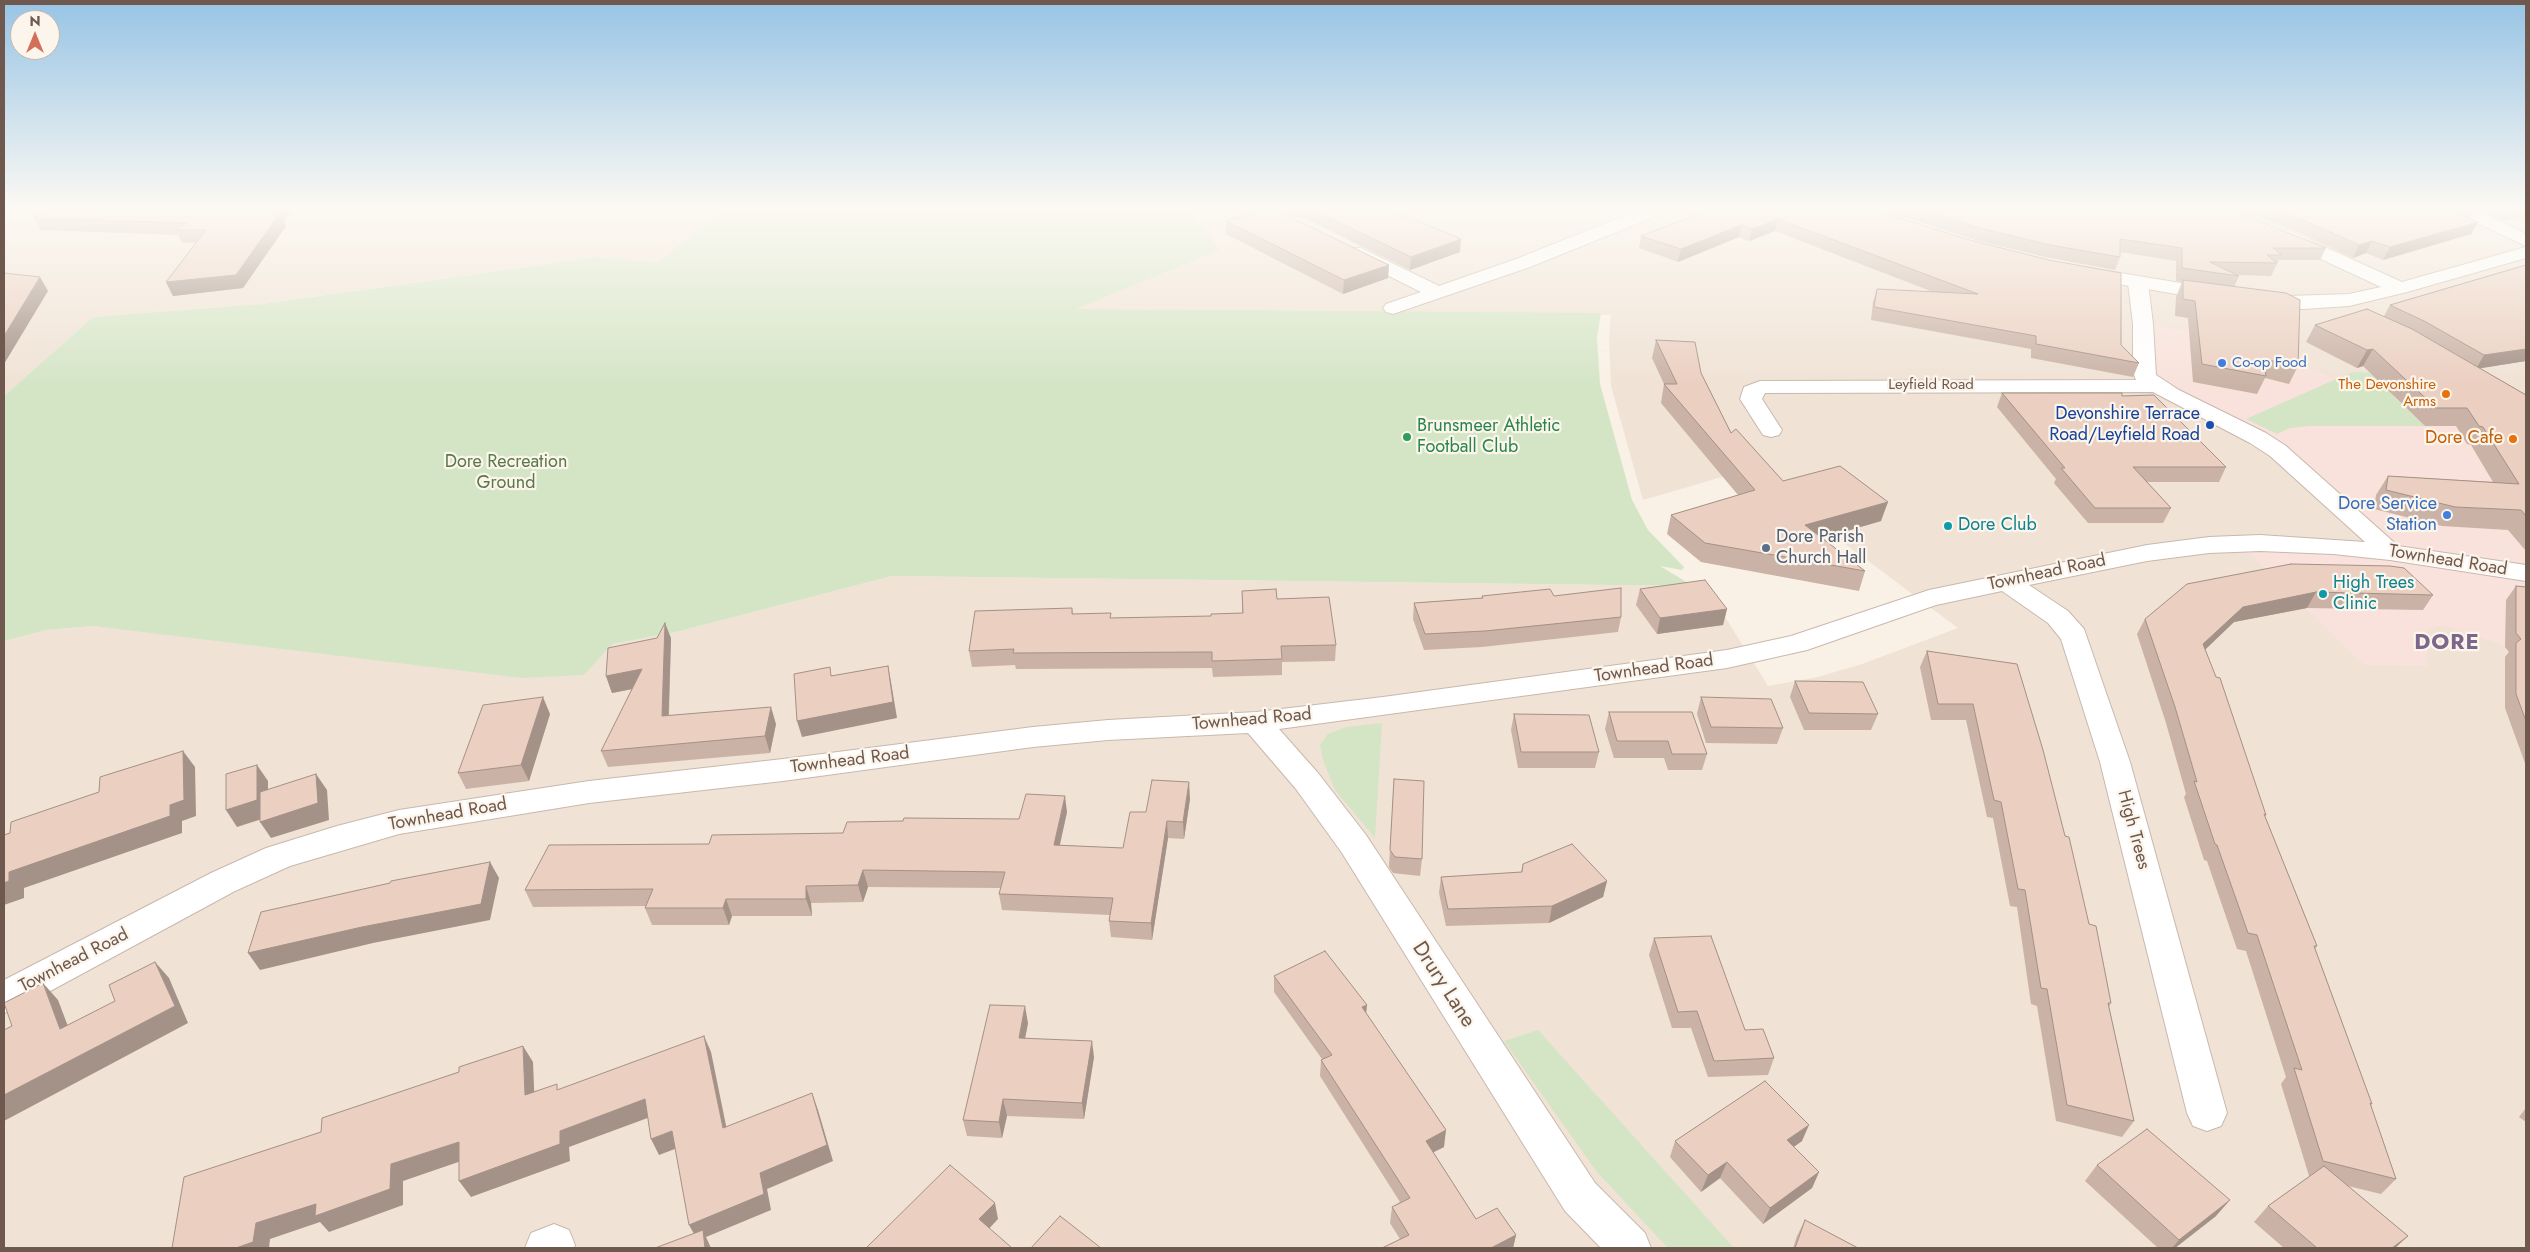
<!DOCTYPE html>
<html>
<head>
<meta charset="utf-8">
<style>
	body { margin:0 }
	#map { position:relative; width:2530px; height:1252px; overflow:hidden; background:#f9f1e5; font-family:Jost,sans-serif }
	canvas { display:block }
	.frame { position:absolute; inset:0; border:5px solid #6f584e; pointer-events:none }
	.north { position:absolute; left:10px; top:10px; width:50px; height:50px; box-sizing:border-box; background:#fcf5eb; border:1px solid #c4b6ac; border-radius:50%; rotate:0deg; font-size:14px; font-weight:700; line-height:20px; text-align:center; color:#6f584e }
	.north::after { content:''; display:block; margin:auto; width:18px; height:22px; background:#d46f5a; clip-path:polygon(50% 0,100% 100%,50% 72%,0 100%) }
</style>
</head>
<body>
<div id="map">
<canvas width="2530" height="1252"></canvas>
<div class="frame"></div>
<div class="north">N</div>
</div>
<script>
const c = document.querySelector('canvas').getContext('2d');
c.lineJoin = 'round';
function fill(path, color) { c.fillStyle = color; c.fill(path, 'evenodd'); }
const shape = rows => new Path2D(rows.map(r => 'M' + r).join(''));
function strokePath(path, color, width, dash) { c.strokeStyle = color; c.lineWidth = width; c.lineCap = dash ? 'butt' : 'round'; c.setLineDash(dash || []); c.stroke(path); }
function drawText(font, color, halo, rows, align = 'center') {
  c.font = font + ' Jost,sans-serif'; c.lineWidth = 4.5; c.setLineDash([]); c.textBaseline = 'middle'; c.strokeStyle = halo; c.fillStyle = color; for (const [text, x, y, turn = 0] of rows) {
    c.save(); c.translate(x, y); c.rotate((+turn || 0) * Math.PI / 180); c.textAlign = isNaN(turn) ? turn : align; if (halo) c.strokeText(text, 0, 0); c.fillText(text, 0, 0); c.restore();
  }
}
const residential = shape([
	[4,210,726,210,701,227,657,263,597,257,261,304,93,317,4,396],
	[1188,210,2526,210,2526,1248,4,1248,4,641,46,630,93,626,584,675,613,644,676,632,892,576,1693,586,1714,599,1768,686,1818,677,1862,664,1958,628,1746,470,1643,500,1611,386,1609,338,1611,315,1074,309,1218,250]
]);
const commercial = shape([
	[2143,324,2276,345,2313,362,2304,366,2336,379,2352,372,2368,374,2436,363,2526,419,2526,653,2443,625,2426,630,2427,666,2364,665,2239,543,2389,552,2278,451,2155,386]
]);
const green = shape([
	[726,210,1188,210,1219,250,1076,309,1601,313,1597,337,1600,384,1632,500,1648,530,1684,567,1682,570,1660,566,1693,586,892,576,676,632,613,644,584,675,522,678,93,626,46,630,4,641,4,396,93,317,262,304,597,257,657,263,701,227],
	[2352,372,2375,373,2395,398,2425,426,2309,426,2290,428,2277,434,2246,419],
	[1382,723,1375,838,1335,790,1323,760,1320,745,1328,734,1346,727],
	[1538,1030,1734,1248,1668,1248,1597,1172,1504,1041]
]);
const minor = shape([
	[1639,210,1663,210,1661,214,1530,267,1393,314,1386,312,1383,308,1386,304,1421,292,1349,256,1346,252,1349,248,1361,248,1439,286,1516,259,1639,210],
	[2456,210,2478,210,2526,234,2526,246,2458,214,2456,210],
	[2138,277,2145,279,2148,283,2153,324,2156,375,2179,390,2266,433,2286,446,2398,546,2526,565,2526,581,2390,560,2333,554,2260,551,2209,553,2147,561,2029,585,2068,611,2084,629,2130,762,2227,1113,2221,1126,2207,1131,2193,1126,2187,1113,2100,762,2061,639,2048,623,2002,591,1936,605,1807,650,1727,668,1279,729,1318,773,1366,835,1595,1183,1645,1233,1651,1248,1601,1248,1565,1211,1342,853,1296,789,1248,733,1108,740,1033,747,783,781,589,803,399,834,290,866,235,891,17,1009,4,1013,4,980,211,873,266,848,337,826,399,810,589,781,783,759,1033,727,1108,720,1256,712,1383,697,1727,650,1791,636,1929,590,2147,545,2209,537,2260,535,2365,542,2270,456,2250,443,2153,392,1765,393,1762,399,1782,430,1779,435,1771,437,1763,435,1740,399,1744,387,1760,381,2136,380,2133,372,2133,324,2128,283,2131,279,2138,277],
	[554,1224,569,1230,575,1245,574,1248,525,1248,531,1233,554,1224]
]);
const tertiary = shape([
	[2209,210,2234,210,2294,233,2402,282,2526,247,2526,258,2407,292,2349,306,2303,309,2262,307,2255,305,2252,301,2255,297,2349,294,2381,287,2282,241,2211,214,2209,210],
	[2084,267,2217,289,2224,291,2227,295,2224,299,2217,301,2077,277,2075,273,2077,269,2084,267]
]);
const wall = shape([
	[1247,210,1392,210,1460,252,1410,270,1302,217,1292,218,1389,265,1388,278,1343,294,1226,234,1226,221,1247,214],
	[1709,210,1875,210,2121,345,2139,363,2133,377,2031,358,2031,349,1871,320,1873,302,1877,289,1933,292,1775,231,1749,241,1739,237,1678,262,1639,248,1641,236],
	[1883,210,2232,210,2326,248,2320,260,2279,260,2271,276,2238,275,2239,276,2234,287,2298,366,2289,384,2265,378,2257,394,2193,382,2188,318,2175,316,2176,297,2182,282,2176,281,2176,261,2120,252,2120,257,2115,270,2045,257,1975,240],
	[2240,210,2475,210,2470,219,2478,222,2471,234,2383,260,2366,253,2353,258,2295,231],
	[2483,210,2526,210,2526,218,2501,220],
	[34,218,284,221,286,226,243,288,173,296,166,282,197,243,182,242,178,235,41,230],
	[2526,265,2526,361,2480,368,2526,395,2526,551,2508,530,2442,526,2374,509,2376,495,2388,476,2493,482,2471,445,2467,444,2456,426,2425,426,2363,366,2357,368,2306,342,2315,325,2384,316,2390,305],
	[1656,340,1701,373,1731,433,1783,481,1881,521,1822,538,1865,571,1859,591,1701,562,1667,534,1671,515,1738,495,1661,403,1664,384,1652,358],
	[2002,393,2122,396,2226,467,2219,482,2147,482,2171,508,2163,523,2088,523,2054,483,2056,479,1997,407],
	[2291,564,2433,595,2423,610,2307,608,2234,622,2205,650,2266,815,2265,817,2317,946,2315,949,2372,1104,2370,1105,2396,1179,2381,1194,2348,1186,2408,1236,2395,1248,2284,1248,2254,1222,2268,1206,2309,1177,2309,1176,2281,1084,2286,1077,2246,951,2237,949,2207,861,2204,860,2184,797,2186,794,2166,723,2137,634,2145,619],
	[2516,586,2526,587,2526,766,2505,708,2505,657,2509,652,2505,647,2506,600],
	[1640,589,1727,609,1723,625,1657,634,1636,605],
	[1242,591,1277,599,1336,645,1335,661,1282,662,1282,675,1213,677,1212,668,1016,669,1015,665,972,667,969,651,1072,608,1073,614,1111,618,1211,616,1242,613],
	[1482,596,1554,596,1621,617,1618,632,1482,647,1424,650,1413,619,1414,603,1482,598],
	[671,638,669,715,776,724,770,753,608,767,601,751,632,689,612,693,606,676],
	[1927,651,2017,664,2111,1003,2109,1007,2134,1121,2122,1137,2056,1121,2037,1006,2031,1004,2017,907,2010,906,1993,818,1987,817,1966,720,1931,720,1920,667],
	[1795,681,1878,714,1871,730,1804,730,1790,697],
	[1701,697,1783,728,1777,744,1706,743,1697,714],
	[1609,712,1707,754,1702,770,1668,770,1664,758,1614,758,1605,729],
	[550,714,529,781,466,789,458,773],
	[1514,714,1599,752,1595,768,1518,768,1511,730],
	[1394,779,1422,859,1420,876,1393,873,1389,867],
	[1190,799,1184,839,1168,838,1152,940,1111,937,1109,921,1110,915,1002,910,999,894,1001,888,868,887,863,902,811,903,812,916,732,916,729,925,652,925,645,908,646,906,533,907,525,890,709,844,1019,819,1067,812,1060,845,1123,848,1146,812],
	[1523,864,1607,881,1603,897,1549,923,1446,926,1439,893,1441,877,1521,872],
	[1654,938,1774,1058,1768,1075,1708,1077,1691,1028,1672,1028,1649,955],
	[1274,976,1367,1005,1366,1013,1444,1147,1433,1152,1476,1219,1516,1235,1513,1248,1382,1248,1400,1239,1390,1223,1392,1207,1400,1202,1320,1076,1321,1060,1322,1059,1274,992],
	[1028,1023,1025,1038,1094,1057,1084,1119,1007,1116,1002,1138,967,1136,963,1120],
	[2526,1108,2526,1122,2519,1117],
	[1675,1141,1802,1141,1794,1147,1819,1172,1812,1188,1763,1224,1720,1178,1701,1192,1670,1157],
	[2097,1165,2216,1216,2175,1248,2158,1248,2085,1181],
	[1805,1220,1858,1248,1793,1248,1797,1236]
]);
const shadedWall = shape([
	[276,210,293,210,284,221,286,226,243,288,173,296,166,282,272,215],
	[1778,219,1775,231,1749,241,1752,229],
	[2478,222,2471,234,2383,260,2390,247],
	[1741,225,1739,237,1678,262,1681,249],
	[1461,239,1460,252,1410,270,1411,257],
	[2372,241,2366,253,2353,258,2359,245],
	[1389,265,1388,278,1343,294,1344,280],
	[40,277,48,291,4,364,4,336],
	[2373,349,2363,366,2357,368,2367,350],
	[2526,349,2526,361,2476,369,2484,355],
	[1888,502,1881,521,1799,545,1805,525],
	[2316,592,2307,608,2234,622,2194,660,2203,644,2243,607],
	[1727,609,1723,625,1657,634,1660,618],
	[665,623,671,638,668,732,662,716],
	[888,666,891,682,897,718,802,737,797,721],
	[642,669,648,686,612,693,606,676],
	[543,697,550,714,529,781,521,765],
	[771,707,776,724,770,753,765,736],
	[183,751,195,767,196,816,182,821,182,833,24,888,24,898,4,905,4,883,9,872,170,805],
	[257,765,268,781,268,817,237,827,226,810],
	[316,774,327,790,329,820,271,838,260,822],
	[1189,782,1190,799,1184,839,1183,822],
	[1065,796,1067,812,1056,861,1054,845],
	[1167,821,1168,838,1152,940,1151,923],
	[490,862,499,878,490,920,373,943,260,970,248,953],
	[863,870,868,887,863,902,858,885],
	[1607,881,1603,897,1549,923,1552,906],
	[806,886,811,903,812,916,806,899],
	[726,899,732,916,729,925,723,908],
	[155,962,169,978,188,1023,4,1121,4,1095,175,1006],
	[43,983,58,1000,75,1045,60,1029],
	[1367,1005,1365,1021,1362,1007],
	[1025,1006,1028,1023,1022,1054,1019,1038],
	[704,1036,711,1052,730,1145,723,1128],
	[1092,1041,1094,1057,1084,1119,1082,1103],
	[523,1046,533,1062,535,1111,525,1095],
	[812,1093,818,1110,833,1161,767,1189,771,1210,706,1237,711,1248,705,1248,698,1241,689,1225,760,1173],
	[645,1099,653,1116,569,1147,570,1161,471,1197,459,1181,560,1131],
	[1003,1099,1007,1116,1002,1138,999,1122],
	[1809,1125,1802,1141,1780,1156,1787,1140],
	[1446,1130,1444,1147,1424,1157,1426,1141],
	[672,1131,680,1147,659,1155,651,1139],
	[459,1142,470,1158,403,1181,403,1205,329,1232,320,1222,270,1239,269,1248,236,1248,256,1223,391,1164],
	[1727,1162,1720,1178,1701,1192,1708,1175],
	[1819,1172,1812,1188,1763,1224,1770,1208],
	[2230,1200,2216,1216,2175,1248,2172,1248,2179,1240],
	[995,1203,998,1219,983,1235,979,1219],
	[1516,1235,1513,1248,1491,1248],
	[2408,1236,2395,1248,2392,1248]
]);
const building = shape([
	[47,210,276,210,272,215,280,213,236,275,166,282,206,230,175,230,187,223,34,218,47,210],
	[1255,210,1284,210,1288,216,1389,265,1344,280,1226,221,1257,211,1255,210],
	[1313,210,1392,210,1461,239,1411,257,1313,210],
	[1709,210,1875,210,1966,239,2049,260,2121,273,2121,345,2139,363,2036,344,2036,336,1874,307,1877,289,1978,294,1778,219,1752,229,1741,225,1681,249,1641,236,1709,210],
	[1924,210,2232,210,2326,248,2273,248,2282,255,2267,255,2277,263,2210,262,2239,276,2182,268,2182,248,2120,239,2120,257,2050,245,1979,228,1924,210],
	[2277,210,2451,210,2449,210,2478,222,2390,247,2372,241,2359,245,2301,219,2277,210],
	[2526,265,2526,349,2484,355,2426,322,2390,305,2526,265],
	[4,273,40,277,4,336,4,273],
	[2183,280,2286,293,2300,300,2298,366,2263,359,2266,376,2202,364,2195,301,2183,299,2183,280],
	[2367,309,2412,329,2526,395,2526,516,2521,510,2455,507,2386,490,2388,476,2519,484,2483,427,2479,426,2467,408,2436,408,2373,349,2367,350,2315,325,2367,309],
	[1656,340,1695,342,1701,373,1731,433,1736,429,1783,481,1840,466,1888,502,1805,525,1865,571,1705,543,1671,515,1755,490,1664,384,1677,384,1656,340],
	[2002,393,2122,393,2122,396,2154,395,2226,467,2133,467,2171,508,2095,508,2061,468,2065,468,2002,393],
	[2291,564,2390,566,2404,568,2433,595,2316,592,2243,607,2203,644,2216,677,2220,678,2266,815,2264,814,2317,946,2314,946,2372,1104,2370,1103,2396,1179,2323,1161,2294,1068,2302,1070,2257,935,2248,933,2217,845,2215,844,2194,781,2197,782,2175,707,2145,619,2187,584,2291,564],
	[1705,580,1727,609,1660,618,1640,589,1705,580],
	[2516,586,2526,587,2526,721,2516,694,2516,643,2521,639,2516,633,2516,586],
	[1621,588,1621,617,1485,631,1425,634,1414,603,1483,598,1482,596,1550,589,1554,596,1621,588],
	[1276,589,1277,599,1329,597,1336,645,1281,646,1282,659,1212,661,1212,652,1013,653,1014,649,969,651,975,611,1072,608,1072,614,1111,613,1110,618,1211,616,1211,614,1243,613,1242,591,1276,589],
	[665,623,662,716,771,707,765,736,601,751,642,669,606,676,608,648,657,638,665,623],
	[1927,651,2017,664,2043,750,2065,836,2069,837,2089,924,2096,926,2111,1003,2108,1003,2134,1121,2067,1105,2047,989,2041,988,2025,890,2018,889,2001,802,1994,800,1973,704,1938,704,1927,651],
	[888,666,893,702,797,721,794,674,830,667,831,676,888,666],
	[1795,681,1863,682,1878,714,1809,713,1795,681],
	[543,697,521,765,458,773,483,705,543,697],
	[1701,697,1771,699,1783,728,1711,727,1701,697],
	[1609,712,1692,712,1707,754,1672,754,1668,741,1617,741,1609,712],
	[1514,714,1589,715,1599,752,1521,752,1514,714],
	[183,751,184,800,170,805,170,816,9,872,9,881,4,883,4,835,10,833,11,822,99,792,100,777,183,751],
	[257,765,257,800,226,810,226,774,257,765],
	[316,774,318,803,260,822,260,792,316,774],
	[1394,779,1424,781,1422,859,1395,857,1390,850,1394,779],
	[1152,780,1189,782,1183,822,1167,821,1151,923,1109,921,1113,898,999,894,1005,872,863,870,858,885,806,886,806,899,726,899,723,908,645,908,653,889,525,890,549,845,709,844,712,835,843,833,847,822,903,821,904,818,1019,819,1026,794,1065,796,1054,845,1123,848,1130,812,1146,812,1152,780],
	[1572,844,1607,881,1552,906,1448,909,1441,877,1522,872,1523,864,1572,844],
	[490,862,481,904,362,927,248,953,261,912,390,883,391,881,490,862],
	[1711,936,1745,1030,1763,1029,1774,1058,1714,1061,1697,1011,1678,1012,1654,938,1711,936],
	[1325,951,1367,1005,1362,1007,1446,1130,1426,1141,1476,1219,1497,1208,1516,1235,1491,1248,1382,1248,1409,1235,1392,1207,1410,1198,1321,1060,1332,1055,1274,976,1325,951],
	[155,962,175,1006,4,1095,4,1030,12,1026,4,1003,43,983,60,1029,115,1001,109,985,155,962],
	[990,1005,1025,1006,1019,1038,1092,1041,1082,1103,1003,1099,999,1122,963,1120,990,1005],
	[704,1036,723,1128,812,1093,827,1145,760,1173,764,1194,689,1225,672,1131,651,1139,645,1099,560,1131,560,1144,459,1181,459,1142,391,1164,390,1189,315,1216,316,1204,256,1223,253,1242,236,1248,172,1248,184,1177,321,1132,322,1118,459,1072,459,1067,523,1046,525,1095,557,1084,557,1090,704,1036],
	[1765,1081,1809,1125,1787,1140,1819,1172,1770,1208,1727,1162,1708,1175,1675,1141,1765,1081],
	[2147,1129,2230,1200,2179,1240,2097,1165,2147,1129],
	[950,1165,995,1203,979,1219,1012,1248,866,1248,950,1165],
	[2324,1166,2408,1236,2392,1248,2317,1248,2268,1206,2324,1166],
	[1060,1216,1101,1248,1031,1248,1060,1216],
	[1805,1220,1858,1248,1795,1248,1805,1220],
	[703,1230,705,1248,655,1248,703,1230]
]);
const markers = [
	[2222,363,5,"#3f7fe0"],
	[2446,394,5,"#e8710a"],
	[2210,425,5,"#1a4fb4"],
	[1407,437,5,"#2e9e5b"],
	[2513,439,5,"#e8710a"],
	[2447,515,5,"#3f7fe0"],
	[1948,526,5,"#0f9aa8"],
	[1766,548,5,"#5c6f8a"],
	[2323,594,5,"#0f9aa8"]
];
const farShopnames = [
	["Co-op Food",2232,363]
];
const farStreetnames = [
	["Leyfield Road",1931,385]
];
const farFoodnames = [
	["The Devonshire",2436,385],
	["Arms",2436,402]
];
const transitNames = [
	["Devonshire Terrace",2200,415],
	["Road/Leyfield Road",2200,436]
];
const leisureNames = [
	["Brunsmeer Athletic",1417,427],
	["Football Club",1417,448]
];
const foodNames = [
	["Dore Cafe",2503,439]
];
const parkNames = [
	["Dore Recreation",506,463],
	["Ground",506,484]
];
const shopNames = [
	["Dore Service",2437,505],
	["Station",2437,526]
];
const cultureNames = [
	["Dore Club",1958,526],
	["High Trees",2333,584],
	["Clinic",2333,605]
];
const serviceNames = [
	["Dore Parish",1776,538],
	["Church Hall",1776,559]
];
const streetNames = [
	["Townhead Road",2448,561,9],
	["Townhead Road",2047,573,-12],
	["Townhead Road",1654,669,-8],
	["Townhead Road",1252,720,-5],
	["Townhead Road",850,761,-7],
	["Townhead Road",448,815,-10],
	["High Trees",2133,830,75],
	["Townhead Road",74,961,-27]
];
const nearStreetnames = [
	["Drury Lane",1443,985,57]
];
const districtNames = [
	["DORE",2447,644]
];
fill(residential, '#f0e2d5');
fill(commercial, '#f8e2db');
fill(green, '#d4e5c6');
strokePath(minor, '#c9b8ad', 2);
strokePath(tertiary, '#c9b8ad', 2);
fill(minor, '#fff');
fill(tertiary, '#fff');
fill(wall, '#cab2a6');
fill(shadedWall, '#a49187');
fill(building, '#ebcfc1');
strokePath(building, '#a49187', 1);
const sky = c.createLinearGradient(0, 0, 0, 386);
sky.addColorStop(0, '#97c4e5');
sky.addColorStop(0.54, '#fcf9f3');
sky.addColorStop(1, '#fcf9f300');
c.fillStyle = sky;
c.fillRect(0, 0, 2530, 386);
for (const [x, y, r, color] of markers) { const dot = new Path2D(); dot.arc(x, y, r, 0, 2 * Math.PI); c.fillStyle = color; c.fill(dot); strokePath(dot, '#fcf5eb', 2); }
drawText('15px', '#366cbe', '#fcf5eb', farShopnames, 'left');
drawText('15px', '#6f584e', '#fcf5eb', farStreetnames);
drawText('15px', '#c56008', '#fcf5eb', farFoodnames, 'right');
drawText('18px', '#164399', '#fcf5eb', transitNames, 'right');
drawText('18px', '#27864d', '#fcf5eb', leisureNames, 'left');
drawText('18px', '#c56008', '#fcf5eb', foodNames, 'right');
drawText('18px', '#5a794b', '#fcf5eb', parkNames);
drawText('18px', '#366cbe', '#fcf5eb', shopNames, 'right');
drawText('18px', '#0d838f', '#fcf5eb', cultureNames, 'left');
drawText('18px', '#4e5e75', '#fcf5eb', serviceNames, 'left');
drawText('18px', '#6f584e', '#fcf5eb', streetNames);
drawText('21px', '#6f584e', '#fcf5eb', nearStreetnames);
c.letterSpacing = '1px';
drawText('bold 22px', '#7c668b', '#fcf5eb', districtNames);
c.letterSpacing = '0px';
</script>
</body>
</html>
